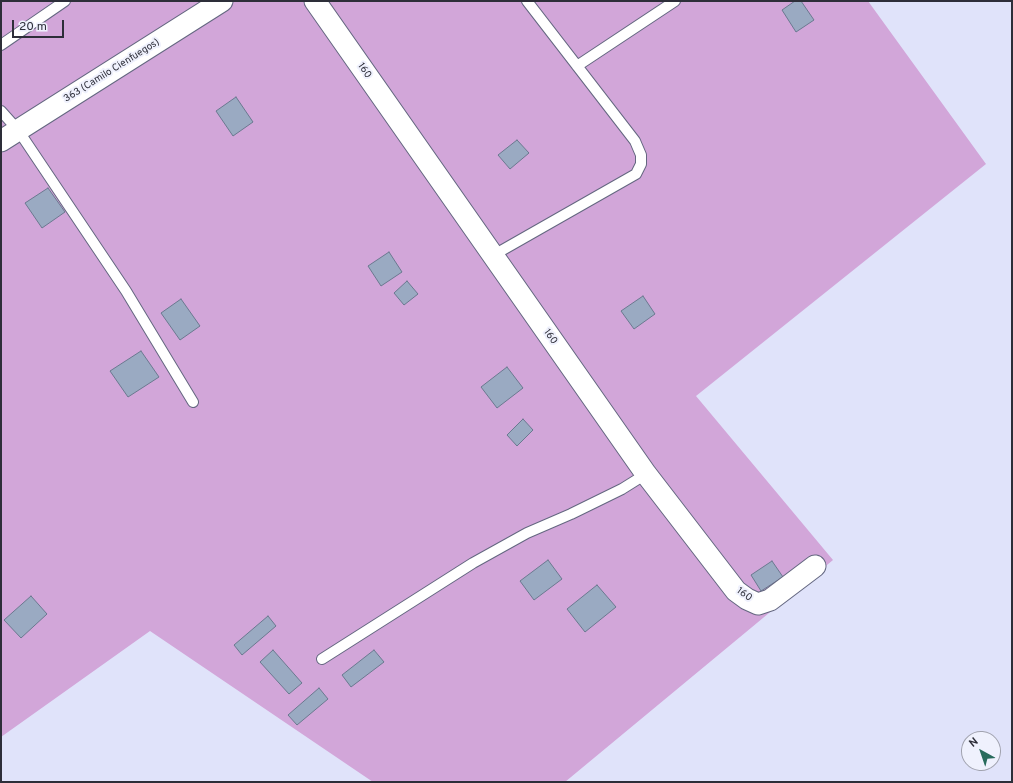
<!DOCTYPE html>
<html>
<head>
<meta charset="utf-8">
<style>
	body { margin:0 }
	#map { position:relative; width:1013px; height:783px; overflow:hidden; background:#e0e3fa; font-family:Overpass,sans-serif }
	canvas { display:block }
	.frame { position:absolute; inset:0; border:2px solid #2d2e39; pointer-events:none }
	.north { position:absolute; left:961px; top:731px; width:40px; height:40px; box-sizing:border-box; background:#eff1fd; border:1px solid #a1a3af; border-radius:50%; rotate:320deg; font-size:11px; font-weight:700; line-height:16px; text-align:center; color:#2d2e39 }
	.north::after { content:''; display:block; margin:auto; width:14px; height:18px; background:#286b5c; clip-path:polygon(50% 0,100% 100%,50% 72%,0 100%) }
	.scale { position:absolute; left:12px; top:20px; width:52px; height:18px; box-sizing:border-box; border:2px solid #2d2e39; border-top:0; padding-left:5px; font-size:12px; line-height:14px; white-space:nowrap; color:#2d2e39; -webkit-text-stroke:3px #eff1fd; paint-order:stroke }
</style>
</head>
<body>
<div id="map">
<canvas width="1013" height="783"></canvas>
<div class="frame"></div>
<div class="north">N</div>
<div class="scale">20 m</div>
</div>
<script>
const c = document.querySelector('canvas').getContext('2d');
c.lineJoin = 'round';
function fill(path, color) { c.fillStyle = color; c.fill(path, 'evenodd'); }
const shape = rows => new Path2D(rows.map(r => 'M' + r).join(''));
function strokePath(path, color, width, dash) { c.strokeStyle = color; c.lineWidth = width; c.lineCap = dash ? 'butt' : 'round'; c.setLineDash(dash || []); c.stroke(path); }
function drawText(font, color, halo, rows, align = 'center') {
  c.font = font + ' Overpass,sans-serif'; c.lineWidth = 4; c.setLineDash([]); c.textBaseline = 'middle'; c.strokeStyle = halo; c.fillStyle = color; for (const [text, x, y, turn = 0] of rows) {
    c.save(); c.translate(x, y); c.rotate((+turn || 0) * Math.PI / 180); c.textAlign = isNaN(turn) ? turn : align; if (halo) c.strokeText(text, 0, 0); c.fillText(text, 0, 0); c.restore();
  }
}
const green = shape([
	[1,1,868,1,986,164,696,396,833,560,565,782,373,782,150,631,1,737]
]);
const building = shape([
	[795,1,801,1,814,20,796,32,782,10,795,1],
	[236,97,253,122,233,136,216,111,236,97],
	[517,140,529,153,510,169,498,155,517,140],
	[48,188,65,212,42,228,25,203,48,188],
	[389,252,402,272,381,286,368,266,389,252],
	[407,281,418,294,404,305,394,293,407,281],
	[643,296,655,314,634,329,621,311,643,296],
	[181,299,200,326,180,340,161,313,181,299],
	[141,351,159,377,128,397,110,371,141,351],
	[507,367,523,388,497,408,481,387,507,367],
	[523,419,533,430,517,446,507,435,523,419],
	[548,560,562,579,534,600,520,581,548,560],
	[772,561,783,577,761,591,751,575,772,561],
	[597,585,616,607,585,632,567,609,597,585],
	[31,596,47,614,21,638,4,620,31,596],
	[268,616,276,626,242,655,234,645,268,616],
	[273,650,302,683,289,694,260,662,273,650],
	[374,650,384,662,351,687,342,675,374,650],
	[319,688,328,699,297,725,288,715,319,688]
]);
const service = shape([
	[1,45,65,1],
	[577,66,675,1],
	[1,111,18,130,126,291,193,402],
	[492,256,636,174,641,164,641,155,635,141,527,1],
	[322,659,473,563,527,533,571,514,622,489,646,474]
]);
const minor = shape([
	[315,1,646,474,736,591,747,599,758,604,770,600,815,566],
	[1,141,222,1]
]);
const streetNames = [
	["363 (Camilo Cienfuegos)",112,71,-32],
	["160",364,71,55],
	["160",550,337,54],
	["160",744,595,36]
];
fill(green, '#d2a6d9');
fill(building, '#9aaac2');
strokePath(building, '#6b7990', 1);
strokePath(service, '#646780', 12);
strokePath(minor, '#646780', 23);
strokePath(service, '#fff', 10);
strokePath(minor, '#fff', 21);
drawText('10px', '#2d2e39', '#eff1fd', streetNames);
</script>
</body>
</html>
